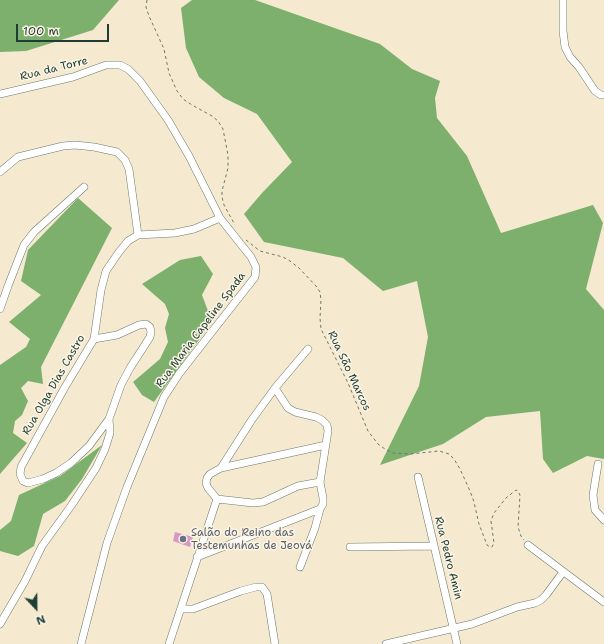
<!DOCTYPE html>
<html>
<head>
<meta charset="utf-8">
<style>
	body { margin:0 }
	#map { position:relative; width:604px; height:644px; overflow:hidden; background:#f5e9d0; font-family:"Shantell Sans",sans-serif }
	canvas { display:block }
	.north { position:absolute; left:16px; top:588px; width:40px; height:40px; -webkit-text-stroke:3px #fcf5e5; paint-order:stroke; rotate:158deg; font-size:11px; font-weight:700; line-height:16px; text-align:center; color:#1f3d34 }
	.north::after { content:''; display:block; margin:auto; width:14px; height:18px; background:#1f3d34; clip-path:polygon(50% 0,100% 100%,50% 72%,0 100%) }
	.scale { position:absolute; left:16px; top:24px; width:93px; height:18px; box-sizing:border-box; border:2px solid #1f3d34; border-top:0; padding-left:5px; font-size:12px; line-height:14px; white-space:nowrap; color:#1f3d34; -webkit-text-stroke:3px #fcf5e5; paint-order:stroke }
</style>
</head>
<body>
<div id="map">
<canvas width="604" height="644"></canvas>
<div class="north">N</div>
<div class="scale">100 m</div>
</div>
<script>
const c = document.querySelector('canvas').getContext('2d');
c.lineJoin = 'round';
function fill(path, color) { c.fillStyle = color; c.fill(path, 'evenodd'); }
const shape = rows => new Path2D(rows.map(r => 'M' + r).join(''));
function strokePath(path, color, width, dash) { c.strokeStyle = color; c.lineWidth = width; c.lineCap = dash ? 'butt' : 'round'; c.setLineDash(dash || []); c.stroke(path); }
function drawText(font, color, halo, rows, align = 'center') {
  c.font = font + ' "Shantell Sans",sans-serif'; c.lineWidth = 3; c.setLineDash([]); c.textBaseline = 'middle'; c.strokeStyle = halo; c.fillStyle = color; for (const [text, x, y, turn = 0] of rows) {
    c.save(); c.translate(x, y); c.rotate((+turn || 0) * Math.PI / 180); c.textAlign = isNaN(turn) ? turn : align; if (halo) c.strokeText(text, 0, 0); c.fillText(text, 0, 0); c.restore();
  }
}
const forest = shape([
	[0,0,119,0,93,30,26,51,0,52],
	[192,0,255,0,380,44,412,69,440,81,435,98,437,118,467,156,501,233,593,205,603,223,586,289,604,310,604,459,587,456,553,473,543,459,540,411,486,417,443,444,380,465,419,386,428,337,417,281,383,291,343,258,264,242,244,214,262,193,292,162,257,114,224,98,199,77,186,48,181,8],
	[78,198,112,228,41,367,43,384,28,381,21,388,28,401,22,415,15,421,13,433,27,443,0,474,0,365,26,347,30,339,9,322,41,295,21,281,28,250],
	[201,256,213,274,202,295,208,311,206,330,154,402,142,395,133,382,160,359,168,342,165,328,169,314,165,304,142,284,180,260],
	[102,445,82,479,65,501,43,514,34,546,18,556,0,551,0,530,11,521,19,495,60,476]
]);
const building = shape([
	[175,532,193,537,190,547,173,541]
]);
const path = shape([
	[147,0,146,7,149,16,164,49,169,73,177,91,183,99,192,105,212,116,218,121,223,129,228,155,228,168,222,191,222,197,224,205,235,225],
	[246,240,260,251,283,257,290,261,299,268,316,286,320,292,321,300,320,318,321,329,348,383,368,431,378,444,385,449,393,453,410,454,439,451,449,454,454,459,460,469,470,491,474,502,479,524,487,545,490,547,492,547,494,543,491,521,494,513,506,498,516,490,518,491,520,495,518,527,521,536,524,540]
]);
const street = shape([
	[563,0,563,31,565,47,570,57,579,67,595,91,601,95,604,95],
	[0,94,73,77,106,65,120,65,128,69,140,81,168,120,189,156,220,218,251,257,256,267,255,277,207,338,179,374,164,397,127,487,107,543,81,644],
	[0,172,18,157,63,146,75,145,94,147,117,152,125,160,129,169,138,235],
	[0,309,8,286,24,245,34,232,84,187],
	[275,388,288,408,295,412,316,417,322,420,327,425,328,431,320,482,323,498,323,504,320,509,315,528,300,567],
	[109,419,89,446,71,463,56,473,43,479,28,483,23,481,20,474,21,467,65,387,94,339,101,290,106,271,119,252,128,241,138,235,175,233,194,229,220,218],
	[598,464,593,495,595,510,604,520],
	[221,468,326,445],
	[418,477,457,644],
	[217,499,208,488,206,483,207,478,210,474,221,468,251,421,275,388,308,349],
	[217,499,253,503,263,502,298,486,320,482],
	[528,545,604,602],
	[350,547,434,546],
	[197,557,320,509],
	[181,609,193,609,241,591,256,587,262,587,267,594,275,644],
	[0,624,25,581,42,546,71,506,96,468,105,449,110,433,109,419,121,385,130,368,150,337,151,332,150,327,146,324,139,325,117,335,94,339],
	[169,644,217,499],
	[386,644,472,624,517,607,535,603,541,600,546,595,563,572]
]);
const markers = [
	[183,539,4,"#6b7280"]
];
const streetNames = [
	["Rua da Torre",54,69,-14],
	["Rua Maria Capeline Spada",201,330,-53],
	["Rua São Marcos",349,371,65],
	["Rua Olga Dias Castro",54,385,-60],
	["Rua Pedro Amin",448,558,76]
];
const worshipNames = [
	["Salão do Reino das",191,533],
	["Testemunhas de Jeová",191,546]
];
fill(forest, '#7cb06c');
fill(building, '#d898c6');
strokePath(street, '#6a796b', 8);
strokePath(path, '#6a796b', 1, [3, 3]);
strokePath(street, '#fff', 7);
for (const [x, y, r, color] of markers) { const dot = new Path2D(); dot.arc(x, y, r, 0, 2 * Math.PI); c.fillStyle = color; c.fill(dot); strokePath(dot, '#fcf5e5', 1.5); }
drawText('11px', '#1f3d34', '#fcf5e5', streetNames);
drawText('11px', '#5b616d', '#fcf5e5', worshipNames, 'left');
</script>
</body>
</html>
